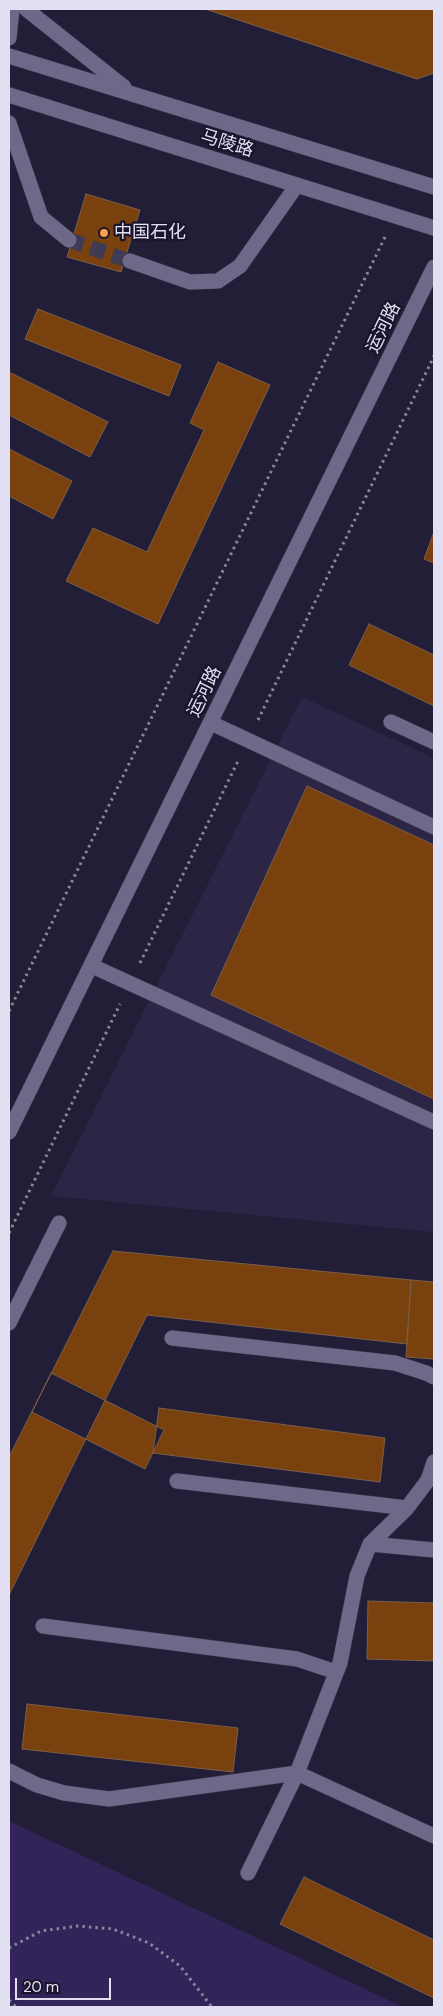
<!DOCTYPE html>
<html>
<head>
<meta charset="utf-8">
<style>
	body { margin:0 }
	#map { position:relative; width:443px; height:2016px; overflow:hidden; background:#231e38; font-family:"DM Sans",sans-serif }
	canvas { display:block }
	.frame { position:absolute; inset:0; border:10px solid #e1dff1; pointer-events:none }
	.scale { position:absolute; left:15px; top:1978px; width:96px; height:22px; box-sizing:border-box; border:2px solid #e1dff1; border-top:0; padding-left:6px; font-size:15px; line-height:18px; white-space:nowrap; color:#e1dff1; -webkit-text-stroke:4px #1a142d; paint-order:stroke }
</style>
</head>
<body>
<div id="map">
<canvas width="443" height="2016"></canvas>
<div class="frame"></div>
<div class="scale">20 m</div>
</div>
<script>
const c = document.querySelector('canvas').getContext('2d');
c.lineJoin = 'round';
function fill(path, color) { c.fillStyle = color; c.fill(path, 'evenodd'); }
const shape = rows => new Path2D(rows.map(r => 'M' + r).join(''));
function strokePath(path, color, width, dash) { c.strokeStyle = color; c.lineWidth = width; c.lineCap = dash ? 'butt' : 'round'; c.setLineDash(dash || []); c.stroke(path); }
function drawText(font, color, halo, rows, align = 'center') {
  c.font = font + ' "DM Sans","Noto Sans SC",sans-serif'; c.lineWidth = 4.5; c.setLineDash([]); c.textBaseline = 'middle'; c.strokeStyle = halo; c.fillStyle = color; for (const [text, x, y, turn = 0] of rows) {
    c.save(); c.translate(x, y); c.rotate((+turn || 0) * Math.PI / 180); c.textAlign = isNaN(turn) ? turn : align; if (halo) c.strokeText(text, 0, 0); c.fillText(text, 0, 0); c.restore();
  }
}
const built = shape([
	[302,697,434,758,434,1232,51,1196]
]);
const green = shape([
	[9,1821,403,2007,9,2007]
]);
const building = shape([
	[205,9,434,9,434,73,417,79,205,9],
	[86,194,140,210,121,272,67,257,86,194],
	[38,309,181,365,169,396,25,339,38,309],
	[218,362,270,385,158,624,66,581,93,528,147,552,204,430,190,423,218,362],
	[9,372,108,422,90,457,9,415,9,372],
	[9,449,72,481,53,519,9,496,9,449],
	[434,532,434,563,424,559,434,532],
	[369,624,434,655,434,706,349,665,369,624],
	[307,786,434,845,434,1099,211,995,307,786],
	[113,1251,411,1280,407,1344,147,1315,9,1595,9,1457,113,1251],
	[411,1280,434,1282,434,1359,406,1357,411,1280],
	[51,1373,164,1430,145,1469,32,1412,51,1373],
	[159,1408,385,1438,380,1482,153,1453,159,1408],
	[368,1601,434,1603,434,1661,367,1659,368,1601],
	[27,1704,238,1728,233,1772,22,1749,27,1704],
	[304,1877,434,1940,434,1998,280,1924,304,1877]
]);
const minorTunnel = shape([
	[69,240,130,261]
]);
const path = shape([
	[258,720,434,356],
	[140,963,238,761],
	[9,1011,385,237],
	[9,1233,120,1004],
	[9,1948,41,1931,78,1926,113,1929,149,1943,180,1966,212,2007],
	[9,2000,16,2007]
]);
const minor = shape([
	[26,9,124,87],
	[9,38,12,9],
	[9,56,434,187],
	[9,95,434,228],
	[9,123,41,217,69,240],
	[130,261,190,282,218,281,240,266,297,185],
	[391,722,434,742],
	[211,723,434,827],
	[92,966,434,1122],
	[9,1132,434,267],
	[9,1323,59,1223],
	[172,1338,395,1363,426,1373,434,1377],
	[177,1481,407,1508],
	[370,1544,434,1550],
	[43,1626,297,1659,336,1672],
	[9,1771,37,1785,64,1793,109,1799,297,1773,434,1836],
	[248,1873,297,1773,340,1663,357,1576,370,1544,407,1508,428,1480,434,1462]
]);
const markers = [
	[104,233,5,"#fb9e52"]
];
const streetNames = [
	["马陵路",227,144,17],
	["运河路",384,328,-64],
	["运河路",205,692,-64]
];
const poiNames = [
	["中国石化",114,233]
];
fill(built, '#2c2545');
fill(green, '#322458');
fill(building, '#78410d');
strokePath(building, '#7c5f4a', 1);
strokePath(minorTunnel, '#403b54', 15, [15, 8]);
strokePath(minor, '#3c374c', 16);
strokePath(path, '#89869c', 3, [2.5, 4]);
strokePath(minor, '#6e6988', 15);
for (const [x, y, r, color] of markers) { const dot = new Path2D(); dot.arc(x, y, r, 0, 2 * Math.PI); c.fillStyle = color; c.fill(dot); strokePath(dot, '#1a142d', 2); }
drawText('18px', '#e1dff1', '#1a142d', streetNames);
drawText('18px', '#e1dff1', '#1a142d', poiNames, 'left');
</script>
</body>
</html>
